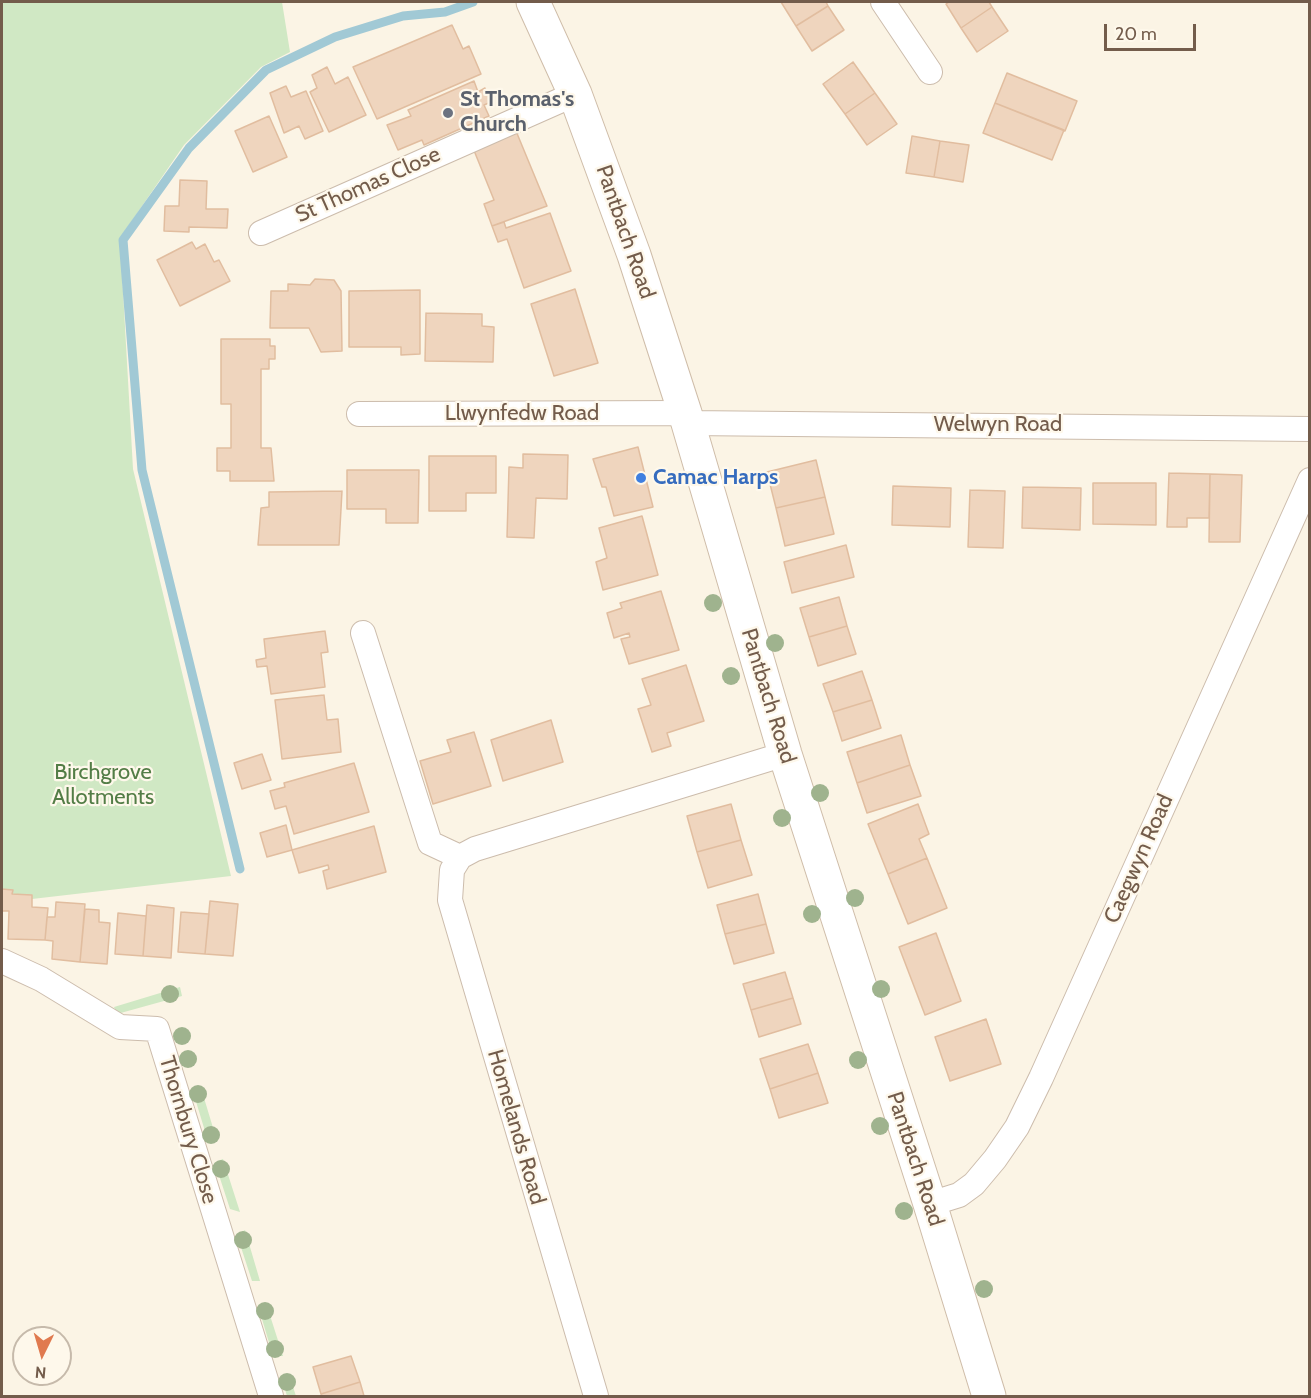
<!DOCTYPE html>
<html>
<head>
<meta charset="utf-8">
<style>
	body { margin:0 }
	#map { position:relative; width:1311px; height:1398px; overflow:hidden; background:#fbf4e5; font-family:Cabin,sans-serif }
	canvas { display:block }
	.frame { position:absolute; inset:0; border:3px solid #735c4b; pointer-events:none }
	.north { position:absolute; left:12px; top:1326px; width:60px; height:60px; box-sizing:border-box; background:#fef8eb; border:2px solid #c6baab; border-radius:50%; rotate:185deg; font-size:16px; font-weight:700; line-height:24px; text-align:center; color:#735c4b }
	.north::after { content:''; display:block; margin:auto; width:21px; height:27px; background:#e07a4f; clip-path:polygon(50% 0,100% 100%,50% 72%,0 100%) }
	.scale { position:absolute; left:1104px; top:24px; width:92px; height:27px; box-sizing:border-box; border:3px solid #735c4b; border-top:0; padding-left:8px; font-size:18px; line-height:21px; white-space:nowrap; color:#735c4b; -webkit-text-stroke:4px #fef8eb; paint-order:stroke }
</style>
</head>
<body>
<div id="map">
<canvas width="1311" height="1398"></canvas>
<div class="frame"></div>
<div class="north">N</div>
<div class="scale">20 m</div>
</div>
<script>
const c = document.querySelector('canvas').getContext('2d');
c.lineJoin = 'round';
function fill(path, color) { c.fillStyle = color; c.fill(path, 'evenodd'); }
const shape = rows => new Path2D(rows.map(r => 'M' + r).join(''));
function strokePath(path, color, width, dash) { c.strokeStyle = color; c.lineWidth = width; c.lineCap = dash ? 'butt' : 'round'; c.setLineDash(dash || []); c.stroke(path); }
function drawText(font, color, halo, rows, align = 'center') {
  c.font = font + ' Cabin,sans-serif'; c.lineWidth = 4.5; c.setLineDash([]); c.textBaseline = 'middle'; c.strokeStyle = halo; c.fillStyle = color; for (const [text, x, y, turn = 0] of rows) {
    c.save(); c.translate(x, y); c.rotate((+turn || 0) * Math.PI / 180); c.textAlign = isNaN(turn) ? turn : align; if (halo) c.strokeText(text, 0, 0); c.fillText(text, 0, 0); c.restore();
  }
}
const green = shape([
	[2,2,282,2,290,52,261,67,184,145,120,238,133,469,231,876,32,899,32,895,12,894,12,890,2,889],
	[180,987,182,996,117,1014,114,1007],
	[201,1088,217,1141,208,1141,194,1095,196,1089],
	[223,1159,240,1212,230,1209,216,1166,218,1161],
	[245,1230,260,1281,252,1281,237,1235],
	[266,1303,283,1356,273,1356,259,1309],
	[289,1375,296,1396,287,1396,281,1377]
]);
const stream = shape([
	[240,869,142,470,123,240,189,148,266,70,335,37,403,16,445,12,473,2]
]);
const building = shape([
	[781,2,826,2,828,6,796,26,781,2],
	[949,2,989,2,992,7,961,28,946,4,949,2],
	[828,6,844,30,812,51,796,26,828,6],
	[992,7,1008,31,977,52,961,28,992,7],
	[452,25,463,49,469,46,481,74,377,119,353,67,452,25],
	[853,62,875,93,845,114,823,84,853,62],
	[327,67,335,84,348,77,366,115,329,132,310,92,317,88,312,75,327,67],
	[1007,73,1077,101,1065,131,995,103,1007,73],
	[474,81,478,92,485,88,491,102,484,105,489,116,424,145,422,140,398,150,387,125,411,116,408,110,474,81],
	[286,86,291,97,306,91,323,131,305,139,299,126,284,133,270,93,286,86],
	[875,93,897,124,867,145,845,114,875,93],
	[995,103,1064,130,1052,160,983,133,995,103],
	[269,116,287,157,253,172,235,131,269,116],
	[516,131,547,206,492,226,484,204,494,200,473,148,516,131],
	[912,136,940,141,934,177,906,173,912,136],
	[940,141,969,145,963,182,934,177,940,141],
	[180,180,207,181,206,209,228,209,227,228,189,227,189,232,164,231,165,206,179,206,180,180],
	[550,213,571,271,524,288,507,239,498,242,492,226,504,222,506,228,550,213],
	[192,242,196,249,205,244,214,262,219,260,230,281,180,306,157,260,192,242],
	[315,279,334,280,341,291,342,351,321,352,309,328,270,328,271,291,288,291,288,284,310,285,315,279],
	[575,289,598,363,554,376,531,304,575,289],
	[420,290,420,354,401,355,401,347,349,347,349,291,420,290],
	[426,313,482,314,482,326,494,327,493,362,425,361,426,313],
	[221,339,270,339,270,346,275,346,275,359,269,359,269,369,261,369,261,448,271,448,274,481,230,481,230,471,217,471,217,448,231,448,231,404,221,404,221,339],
	[638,447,653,507,614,516,606,487,602,487,593,459,638,447],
	[523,454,568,455,567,499,536,498,534,538,507,537,509,467,523,468,523,454],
	[429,456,496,456,496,493,466,493,466,511,429,511,429,456],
	[816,460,825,497,776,508,767,472,816,460],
	[347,470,419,470,418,523,386,523,386,509,347,509,347,470],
	[1169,473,1210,474,1209,518,1187,518,1187,527,1167,527,1169,473],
	[1210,474,1242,475,1240,542,1209,542,1210,474],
	[1093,483,1156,483,1156,525,1093,524,1093,483],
	[893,486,951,488,950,527,892,525,893,486],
	[1023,487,1081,488,1080,530,1022,528,1023,487],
	[970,490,1005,491,1003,548,968,547,970,490],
	[342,491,339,545,258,545,261,508,269,507,269,492,342,491],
	[825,497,834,534,785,546,776,508,825,497],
	[642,516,658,575,603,590,596,562,607,558,599,528,642,516],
	[846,545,854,577,792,593,784,562,846,545],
	[661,591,679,650,629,664,621,639,630,637,629,633,614,638,607,613,622,608,620,603,661,591],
	[839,597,847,626,809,637,800,608,839,597],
	[847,626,856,654,818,666,809,637,847,626],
	[325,631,328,652,321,653,325,687,271,694,267,666,257,667,256,660,266,658,264,639,325,631],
	[686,665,704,721,667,733,671,746,652,752,638,709,651,705,642,679,686,665],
	[862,671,872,700,833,712,823,684,862,671],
	[324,695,327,720,338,719,341,752,282,759,275,700,324,695],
	[872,700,881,728,842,741,833,712,872,700],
	[551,720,563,762,503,781,491,740,551,720],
	[474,732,491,786,433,804,420,761,451,752,447,740,474,732],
	[901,735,910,765,857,783,847,752,901,735],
	[262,754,271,780,242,789,234,763,262,754],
	[354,763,369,812,294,834,286,806,275,809,270,791,285,787,284,783,354,763],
	[910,765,921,796,867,813,857,783,910,765],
	[731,804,741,840,697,852,687,816,731,804],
	[918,804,929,834,919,839,927,858,888,874,868,824,918,804],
	[286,825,292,850,267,857,260,833,286,825],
	[374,826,386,872,327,889,323,871,329,869,328,865,299,873,292,850,374,826],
	[741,840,752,875,708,888,697,852,741,840],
	[927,858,947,908,908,924,888,874,927,858],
	[2,889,13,890,12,894,32,895,32,907,48,908,45,940,8,939,9,911,2,911,2,889],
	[758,894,766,924,725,934,717,905,758,894],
	[210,901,238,904,233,956,205,954,210,901],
	[56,902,85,904,80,962,52,959,53,941,45,940,47,917,55,917,56,902],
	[147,905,174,908,171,958,143,956,147,905],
	[85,909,99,910,99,922,110,923,107,964,80,962,85,909],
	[181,912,209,914,205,954,178,952,181,912],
	[118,913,146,916,143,956,115,954,118,913],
	[766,924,774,953,734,964,725,934,766,924],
	[936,933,961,1001,925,1015,899,947,936,933],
	[785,972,793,998,751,1010,743,984,785,972],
	[793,998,801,1024,759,1037,751,1010,793,998],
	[986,1019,1001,1064,950,1081,935,1037,986,1019],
	[808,1044,818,1073,770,1089,760,1059,808,1044],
	[818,1073,828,1103,779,1118,770,1089,818,1073],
	[351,1356,360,1382,321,1394,313,1367,351,1356],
	[360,1382,364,1396,322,1396,321,1394,360,1382]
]);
const street = shape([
	[883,2,930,72],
	[261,233,575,94],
	[359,414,685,413],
	[687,423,1310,429],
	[363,633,430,843,460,857],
	[2,961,41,979,120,1027,157,1029,271,1396],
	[930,1204,959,1195,974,1184,995,1159,1017,1127,1041,1078,1310,480],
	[596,1396,450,900,452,870,460,857,475,849,785,754]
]);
const secondary = shape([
	[533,2,575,94,634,255,685,413,785,754,930,1204,989,1396]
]);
const trees = [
	[713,603],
	[775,643],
	[731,676],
	[820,793],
	[782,818],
	[855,898],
	[812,914],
	[881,989],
	[170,994],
	[182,1036],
	[188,1059],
	[858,1060],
	[198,1094],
	[880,1126],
	[211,1135],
	[221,1169],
	[904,1211],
	[243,1240],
	[984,1289],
	[265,1311],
	[275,1349],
	[287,1382]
];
const markers = [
	[448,113,6,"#6b7280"],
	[641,478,6,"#3f7fe0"]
];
const worshipNames = [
	["St Thomas's",460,100],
	["Church",460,125]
];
const streetNames = [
	["St Thomas Close",368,185,-24],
	["Pantbach Road",625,232,71],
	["Llwynfedw Road",522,414],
	["Welwyn Road",998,425],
	["Pantbach Road",768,696,73],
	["Caegwyn Road",1139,859,-66],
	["Homelands Road",516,1127,74],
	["Thornbury Close",188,1130,73],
	["Pantbach Road",915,1159,72]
];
const shopNames = [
	["Camac Harps",653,478]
];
const parkNames = [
	["Birchgrove",103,773],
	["Allotments",103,798]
];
fill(green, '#d0e8c4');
strokePath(stream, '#a1c9d5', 9);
fill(building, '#efd5be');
strokePath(building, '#e1bd9f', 1.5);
strokePath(street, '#ccbcac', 26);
strokePath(secondary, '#cfbda9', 35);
strokePath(street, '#fff', 24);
strokePath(secondary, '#fff', 33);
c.fillStyle = '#9fb38e';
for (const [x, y] of trees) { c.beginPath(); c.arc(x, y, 9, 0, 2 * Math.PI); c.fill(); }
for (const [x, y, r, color] of markers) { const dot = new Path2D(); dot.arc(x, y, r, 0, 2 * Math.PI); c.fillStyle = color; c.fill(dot); strokePath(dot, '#fef8eb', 2); }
drawText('bold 22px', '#5b616d', '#fef8eb', worshipNames, 'left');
drawText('22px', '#735c4b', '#fef8eb', streetNames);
drawText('bold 22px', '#366cbe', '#fef8eb', shopNames, 'left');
drawText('22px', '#537d46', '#fef8eb', parkNames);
</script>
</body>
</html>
